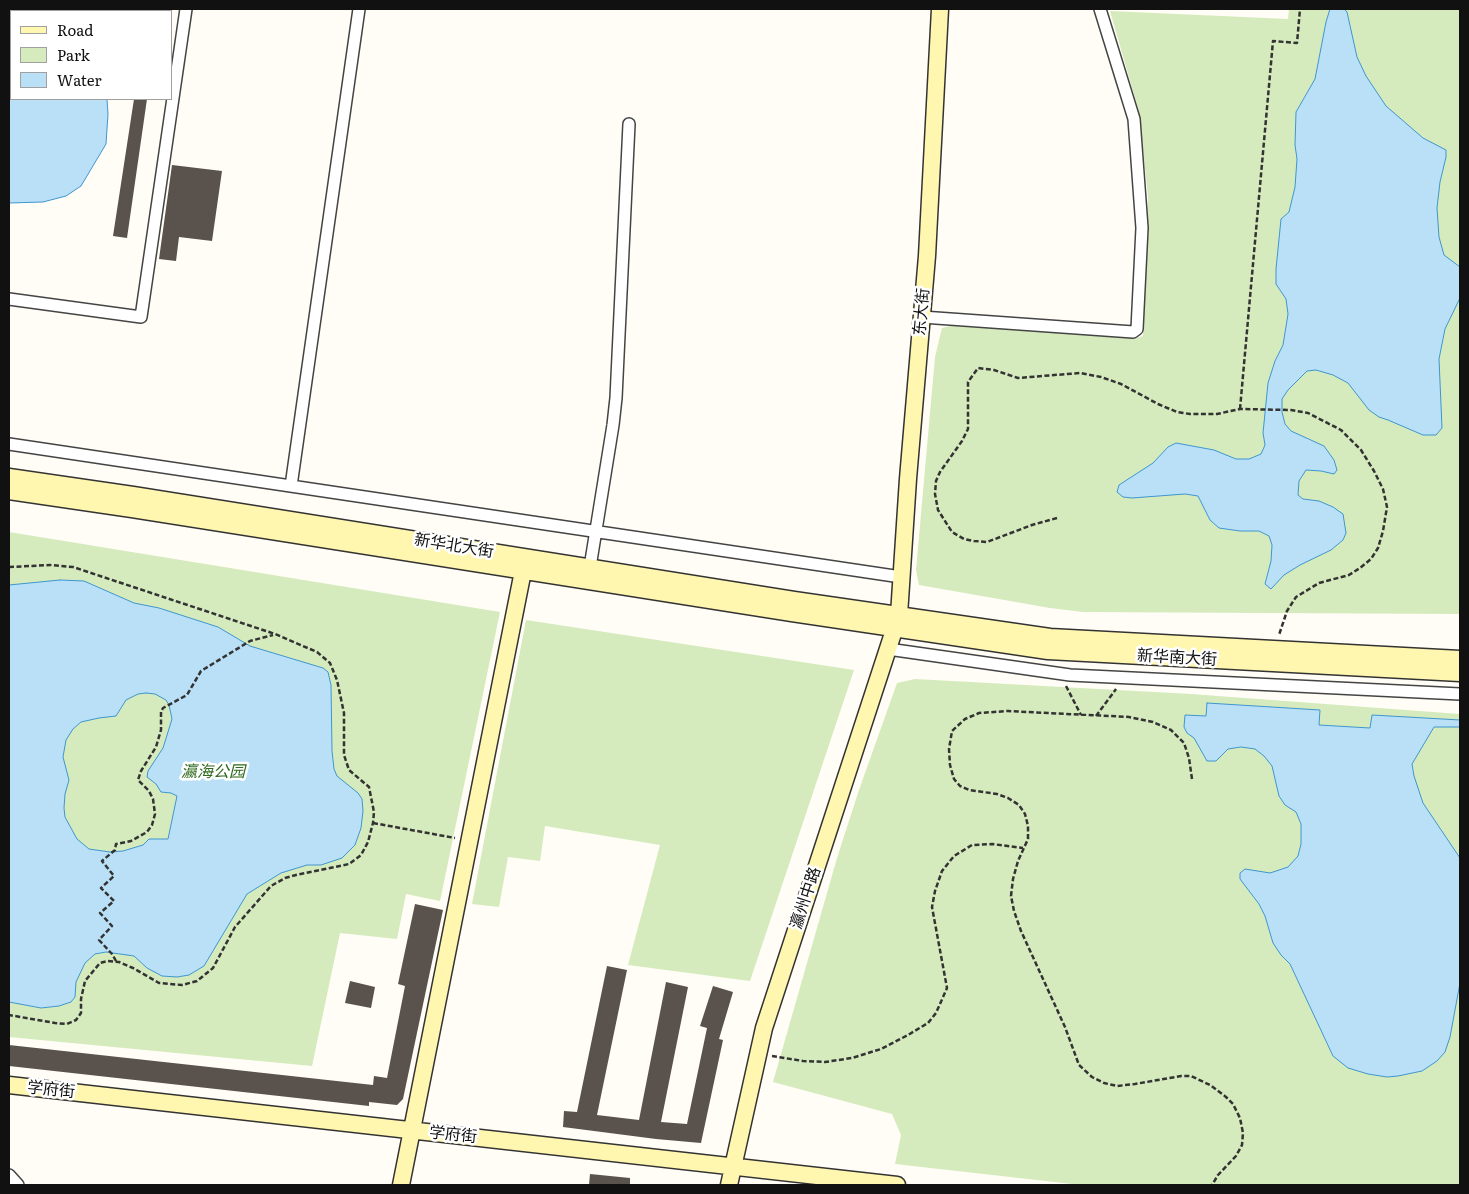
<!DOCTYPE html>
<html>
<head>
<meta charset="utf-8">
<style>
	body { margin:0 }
	#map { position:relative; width:1469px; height:1194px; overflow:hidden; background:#fffdf5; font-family:Literata,serif }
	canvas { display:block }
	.frame { position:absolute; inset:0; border:10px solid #111; pointer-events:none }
	.legend { position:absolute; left:10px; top:10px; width:162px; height:90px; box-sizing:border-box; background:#fff; border:1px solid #a0a0a0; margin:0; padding:6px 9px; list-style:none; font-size:15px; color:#111 }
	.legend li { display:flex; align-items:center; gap:10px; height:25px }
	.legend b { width:25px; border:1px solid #a0a0a0 }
</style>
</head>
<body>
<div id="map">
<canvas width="1469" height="1194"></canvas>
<div class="frame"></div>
<ul class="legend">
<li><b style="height:6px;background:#fff6b0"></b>Road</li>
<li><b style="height:14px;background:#d5ebbd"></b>Park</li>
<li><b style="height:14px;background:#b9e0f7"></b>Water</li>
</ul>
</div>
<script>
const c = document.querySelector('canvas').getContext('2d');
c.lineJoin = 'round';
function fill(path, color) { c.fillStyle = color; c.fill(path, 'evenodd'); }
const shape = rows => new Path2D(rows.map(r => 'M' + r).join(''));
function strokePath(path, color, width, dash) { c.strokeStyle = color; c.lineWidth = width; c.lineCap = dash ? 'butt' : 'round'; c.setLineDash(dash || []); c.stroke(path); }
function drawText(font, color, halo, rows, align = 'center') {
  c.font = font + ' Literata,"Noto Sans SC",serif'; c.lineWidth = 5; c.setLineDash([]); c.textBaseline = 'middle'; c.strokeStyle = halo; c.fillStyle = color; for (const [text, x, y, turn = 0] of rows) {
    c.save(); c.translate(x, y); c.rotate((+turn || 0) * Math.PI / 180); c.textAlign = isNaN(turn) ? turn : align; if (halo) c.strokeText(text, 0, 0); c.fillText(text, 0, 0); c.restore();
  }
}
const green = shape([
	[1289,9,1460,9,1460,614,1083,612,1050,608,919,585,916,570,935,357,942,328,959,324,1137,338,1143,336,1148,197,1139,112,1110,11,1288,19],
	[9,532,500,612,440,901,406,894,397,939,340,933,312,1066,9,1037],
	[526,620,854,670,750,981,628,965,660,845,545,826,540,861,508,857,499,907,472,904],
	[915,679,1191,694,1460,714,1460,1185,1081,1185,895,1164,901,1135,892,1114,773,1082,837,858,859,790,897,683]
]);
const water = shape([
	[1330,9,1344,9,1347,12,1357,57,1366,76,1386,106,1423,138,1446,150,1446,157,1440,182,1437,208,1439,237,1444,255,1460,267,1460,298,1445,329,1439,359,1442,428,1436,435,1423,435,1388,420,1379,417,1369,410,1348,383,1333,375,1316,370,1307,371,1288,390,1282,399,1282,412,1285,424,1291,431,1324,446,1334,460,1337,470,1334,474,1321,471,1306,470,1299,481,1298,495,1303,499,1319,501,1333,507,1343,514,1346,533,1343,540,1331,550,1300,565,1284,575,1271,589,1265,584,1271,561,1272,545,1269,536,1259,531,1240,531,1219,528,1210,520,1198,496,1185,494,1132,498,1123,497,1117,492,1119,485,1153,463,1168,447,1176,443,1214,450,1236,459,1249,459,1261,454,1265,445,1263,433,1268,383,1275,361,1283,345,1288,314,1286,299,1276,284,1276,269,1281,219,1289,212,1295,187,1297,159,1295,145,1296,112,1315,79,1326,22,1330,9],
	[9,49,11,49,11,99,107,99,108,114,106,144,81,186,66,196,43,202,9,203,9,49],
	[60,580,84,581,134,603,159,608,218,627,250,646,323,668,328,672,331,685,332,751,334,769,337,776,358,793,362,799,363,811,361,828,355,845,342,858,321,865,307,865,281,873,247,894,204,966,189,975,177,977,162,976,147,968,134,956,106,952,95,954,85,963,76,982,75,997,71,1002,59,1006,41,1008,9,1002,9,585,60,580],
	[146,693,155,694,166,700,169,705,172,719,163,748,148,771,147,777,156,784,161,792,171,793,177,796,168,839,149,839,143,845,123,851,110,852,89,849,77,839,65,817,64,808,65,794,69,780,63,757,66,740,73,729,81,722,99,718,116,716,126,700,138,694,146,693],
	[1207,703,1320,710,1319,725,1370,728,1372,715,1460,720,1460,727,1434,727,1412,764,1414,776,1423,803,1460,858,1460,983,1450,1037,1445,1052,1437,1061,1422,1071,1398,1076,1387,1077,1368,1074,1348,1068,1333,1056,1290,964,1281,955,1273,943,1265,916,1259,904,1240,879,1240,873,1245,869,1270,873,1288,867,1298,856,1301,844,1301,824,1296,812,1285,805,1279,796,1272,766,1264,756,1255,749,1241,747,1228,749,1216,761,1207,761,1194,738,1187,733,1184,727,1185,715,1206,716,1207,703]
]);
const building = shape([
	[134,99,147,99,127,238,113,236],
	[172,165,222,171,212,241,179,237,176,261,159,259],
	[415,904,443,910,403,1099,397,1105,369,1102,369,1106,9,1066,9,1045,373,1085,374,1076,387,1078,405,986,398,984],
	[607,966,627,970,597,1115,639,1120,666,982,688,987,661,1122,687,1124,707,1028,700,1026,713,986,733,992,719,1039,723,1040,701,1143,656,1139,563,1127,564,1111,577,1112],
	[350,981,375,987,371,1008,345,1003],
	[590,1174,630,1178,630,1185,589,1185]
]);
const path = shape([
	[1240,409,1273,41,1297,43,1300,9],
	[1057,518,1032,525,987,542,974,541,964,539,952,532,938,510,935,494,936,481,940,472,962,441,968,429,968,382,978,368,994,370,1018,378,1080,373,1101,377,1121,384,1158,404,1177,412,1190,414,1217,414,1240,409,1291,410,1308,413,1341,430,1361,450,1374,471,1383,489,1387,507,1383,531,1378,548,1371,559,1360,568,1349,575,1319,583,1296,597,1287,611,1279,635],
	[9,567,50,565,73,567,275,634,317,652,330,663,337,680,344,713,344,755,349,770,369,787,374,812,373,823,368,842,361,855,349,864,296,875,285,878,271,886,235,927,213,968,197,981,182,985,159,983,133,968,119,962,108,961,100,963,85,981,81,999,81,1013,76,1020,67,1024,55,1023,9,1015],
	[1066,686,1081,715],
	[1096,716,1116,689],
	[1192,779,1189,758,1184,743,1171,730,1153,722,1129,717,1008,711,979,713,965,719,952,731,949,749,950,765,954,779,960,786,969,790,997,794,1008,798,1019,805,1025,814,1028,826,1028,839,1018,861,1013,879,1011,896,1014,911,1021,931,1065,1027,1079,1065,1092,1077,1104,1083,1117,1086,1135,1084,1181,1076,1191,1076,1210,1085,1226,1097,1233,1104,1240,1118,1243,1133,1242,1145,1236,1156,1218,1175,1212,1185],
	[373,823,455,838],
	[116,961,112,954,99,940,112,926,100,913,114,901,101,888,114,876,102,861,115,850,116,844,131,841,140,836,147,832,152,825,155,814,153,799,149,791,138,780,141,771,156,747,161,730,161,712,163,708,187,695,201,671,250,641,273,635],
	[772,1056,803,1061,825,1062,852,1058,881,1049,908,1035,928,1023,936,1013,947,988,932,907,935,891,942,871,954,856,972,845,992,844,1023,848]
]);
const street = shape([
	[9,299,141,317,186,9],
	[922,317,1133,332,1137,329,1142,228,1134,119,1100,9],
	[9,444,901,577],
	[291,486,359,9],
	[590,567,613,425,616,398,629,124],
	[888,649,1070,675,1460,694],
	[9,1175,18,1185]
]);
const secondary = shape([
	[9,477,133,495,794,600,1050,637,1460,659],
	[9,491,132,509,792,613,1048,651,1460,673],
	[9,1085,897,1185],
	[401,1185,523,571],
	[729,1185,764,1028,899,615,908,479,927,256,940,9]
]);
const streetNames = [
	["东大街",922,312,-85],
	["新华北大街",454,546,9],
	["新华南大街",1177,658,3],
	["瀛州中路",806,898,-72],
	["学府街",51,1090,6],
	["学府街",453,1135,6]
];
const parkNames = [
	["瀛海公园",213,772]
];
fill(green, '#d5ebbd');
fill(water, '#b9e0f7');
strokePath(water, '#3f96cf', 1);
fill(building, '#5a524d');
strokePath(street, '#444', 14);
strokePath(secondary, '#333', 19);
strokePath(path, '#333', 2.5, [5, 2.5]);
strokePath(street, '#fff', 11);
strokePath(secondary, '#fff6b0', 16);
drawText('16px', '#111', '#fff', streetNames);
drawText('italic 16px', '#2f6b1f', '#fff', parkNames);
</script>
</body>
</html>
